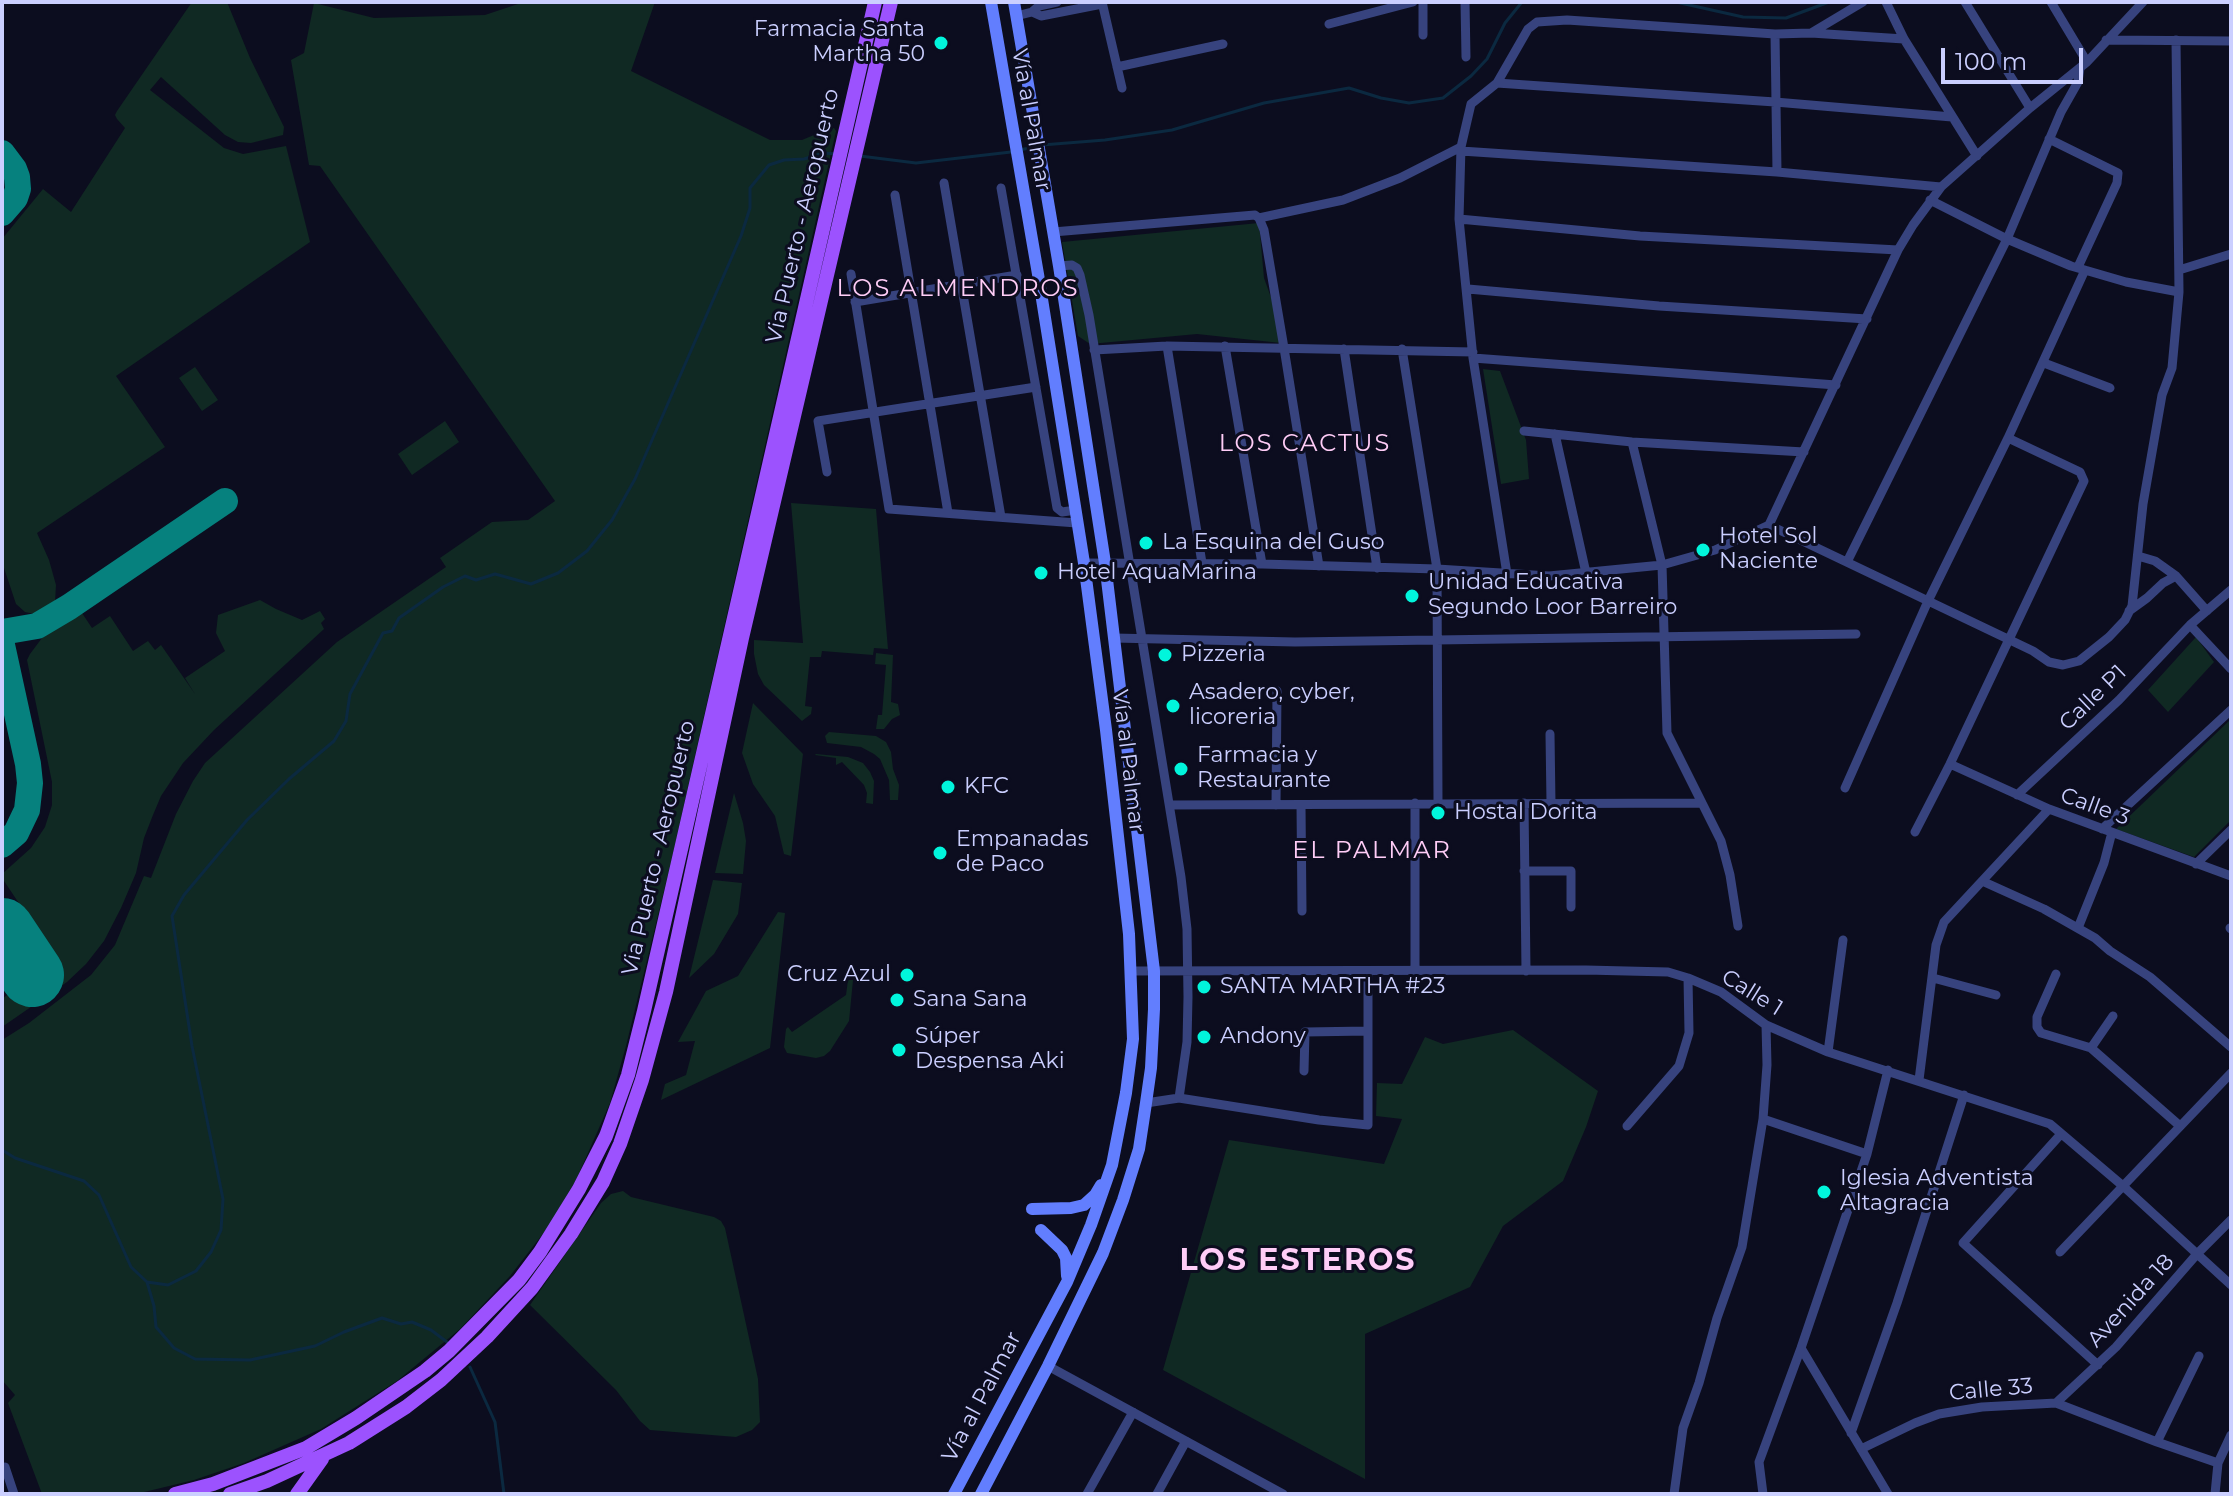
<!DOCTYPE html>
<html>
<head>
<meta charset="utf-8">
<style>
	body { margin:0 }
	#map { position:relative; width:2233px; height:1496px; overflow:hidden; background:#0c0d1f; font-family:Montserrat,sans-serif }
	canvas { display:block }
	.frame { position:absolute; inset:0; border:4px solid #cbcfff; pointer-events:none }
	.scale { position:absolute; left:1941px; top:48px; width:142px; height:36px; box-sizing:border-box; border:4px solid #cbcfff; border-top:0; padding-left:10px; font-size:24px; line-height:28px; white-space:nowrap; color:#cbcfff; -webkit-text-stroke:6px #0c0d1f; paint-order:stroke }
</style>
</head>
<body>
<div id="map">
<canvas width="2233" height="1496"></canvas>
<div class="frame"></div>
<div class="scale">100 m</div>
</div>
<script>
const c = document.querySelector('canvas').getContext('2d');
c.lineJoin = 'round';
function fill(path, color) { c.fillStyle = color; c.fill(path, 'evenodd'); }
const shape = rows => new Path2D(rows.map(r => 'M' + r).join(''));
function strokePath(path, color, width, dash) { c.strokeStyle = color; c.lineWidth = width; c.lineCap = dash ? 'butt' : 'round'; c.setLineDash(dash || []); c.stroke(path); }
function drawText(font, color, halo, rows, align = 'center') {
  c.font = font + ' Montserrat,sans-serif'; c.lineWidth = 6; c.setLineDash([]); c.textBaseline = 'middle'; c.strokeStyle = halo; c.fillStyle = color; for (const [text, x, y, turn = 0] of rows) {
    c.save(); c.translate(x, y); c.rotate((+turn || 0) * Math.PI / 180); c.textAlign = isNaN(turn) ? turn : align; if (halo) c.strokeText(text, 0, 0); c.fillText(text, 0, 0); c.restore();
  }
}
const green = shape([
	[192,2,227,2,250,58,284,127,283,135,251,143,238,142,225,135,161,77,150,90,224,148,243,154,286,146,310,242,116,376,165,447,37,533,49,560,56,585,55,602,50,611,39,615,25,612,16,604,2,562,2,239,43,189,71,212,125,128,117,119,115,115,117,111],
	[524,2,655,2,631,71,770,140,802,140,826,130,834,128,836,131,671,862,626,1046,610,1103,577,1178,549,1226,510,1276,460,1329,397,1381,321,1429,244,1463,194,1480,136,1494,42,1494,8,1403,15,1395,2,1380,2,1040,29,1023,91,975,115,945,144,876,151,878,176,814,193,781,205,763,337,642,446,567,440,558,492,522,528,520,555,501,320,166,309,165,291,60,304,53,314,3,374,18,485,15],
	[1259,223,1264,278,1273,303,1281,343,1197,334,1090,344,1078,336,1062,242],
	[195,367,218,400,202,411,179,378],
	[1483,369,1500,371,1526,440,1529,479,1501,484],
	[445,421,459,442,412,475,398,454],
	[791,503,876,509,888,649,874,648,873,655,822,651,821,657,810,657,805,706,812,707,811,714,802,721,764,685,758,674,754,654,754,640,803,643],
	[260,600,276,609,302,620,320,611,325,619,321,623,324,629,214,730,183,763,161,796,153,815,144,838,136,873,121,908,104,941,86,964,67,982,2,1027,2,997,3,998,57,960,2,878,2,874,31,848,45,827,52,805,52,782,27,660,30,654,42,638,80,610,92,628,110,616,133,651,148,641,155,650,161,645,195,694,185,678,225,651,216,633,218,615],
	[2196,637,2214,662,2168,712,2148,690],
	[876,653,893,655,891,702,898,704,900,715,892,719,884,729,876,729,878,715,882,715,886,665,875,664],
	[753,703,803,754,791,856,784,854,775,816,753,784,742,753],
	[2231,719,2231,820,2194,857,2116,829],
	[829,732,876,736,886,742,891,752,893,769,899,785,898,800,890,800,889,780,880,759,874,754,861,747,827,743,825,736],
	[816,754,848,757,863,763,870,772,874,781,873,804,866,803,867,793,864,785,842,762,836,765,836,758,815,755],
	[734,793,743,823,746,841,743,874,715,873],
	[713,880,742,883,738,914,714,954,689,978],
	[778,912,785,913,770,1048,661,1100,665,1084,686,1075,695,1041,678,1042,706,991,738,976],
	[848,980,853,980,849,1021,830,1051,824,1056,816,1058,787,1053,784,1047,786,1029,788,1027,792,1032,846,995],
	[1513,1030,1598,1091,1586,1127,1563,1181,1503,1226,1470,1287,1365,1334,1365,1479,1163,1370,1229,1140,1384,1164,1402,1119,1376,1116,1377,1083,1402,1084,1425,1037,1443,1044],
	[623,1191,631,1197,714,1217,721,1221,725,1228,758,1379,760,1422,752,1430,736,1437,650,1430,640,1421,616,1390,530,1305,601,1203,611,1194]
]);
const stream = shape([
	[1676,2,1743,17,1786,18,1829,2],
	[1042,145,1105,140,1172,130,1264,103,1349,88,1381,98,1409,103,1443,98,1471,76,1487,59,1505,23,1522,2],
	[1019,150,1035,147],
	[860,156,916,163,1011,152],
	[2,1150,15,1158,84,1181,99,1195,131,1267,147,1282,168,1285,196,1271,211,1252,221,1230,223,1199,192,1046,172,916,184,895,247,820,289,779,334,741,346,721,350,694,383,633,392,631,399,618,443,587,465,576,476,580,495,574,531,584,558,573,587,551,612,520,635,479,741,236,750,208,750,188,769,165,784,160,804,159,823,153,837,154],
	[147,1282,154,1306,156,1327,174,1348,195,1359,250,1360,315,1346,344,1332,382,1318,401,1324,412,1322,431,1330,447,1342],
	[470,1367,495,1422,504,1494]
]);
const taxiway = shape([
	[2,153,14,169,17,177,18,189,15,198,2,213],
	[2,632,37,626,69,607,225,501],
	[2,645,28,764,30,783,27,810,16,833,2,845]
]);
const runway = shape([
	[2,930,32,975]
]);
const street = shape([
	[1102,2,1122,88],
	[1423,2,1423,35],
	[1465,2,1466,57],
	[1886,2,1904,39,1977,156],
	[1965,2,2030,108],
	[2051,2,2087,62],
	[1032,12,1041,16,1102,4],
	[1016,16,1032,12,1039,6,1057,2],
	[1329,24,1413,2],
	[1811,33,1863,2],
	[1775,34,1777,172],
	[2106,40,2231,41],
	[1117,67,1223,44],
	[1497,83,1775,102,1952,117],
	[2049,139,2118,173,2117,183,2078,267],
	[1461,151,1777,172,1941,187],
	[944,183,1001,517],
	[1001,188,1057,508,1062,512,1076,510],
	[895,195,948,513],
	[1930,200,2007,239,2071,266,2126,282,2179,292],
	[1259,218,1343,200,1400,178,1461,147],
	[1459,219,1640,236,1898,250],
	[1053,232,1255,215,1259,218,1264,230,1284,348,1319,566],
	[1059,266,1072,265,1077,268,1080,275,1089,315,1181,877,1187,929,1188,997,1187,1042,1179,1098],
	[2179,270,2231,254],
	[851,274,889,509,1077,523],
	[1468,289,1659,306,1867,319],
	[855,302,1017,275],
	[1167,346,1202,563],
	[1225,346,1262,564],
	[1344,349,1377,568],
	[1402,349,1437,569,1438,803],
	[1094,350,1167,346,1473,352],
	[1473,358,1836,385],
	[2044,363,2110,388],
	[1524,431,1632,442,1804,452],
	[1555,434,1586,573],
	[1632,442,1662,565,1667,733,1721,841,1730,875,1738,926],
	[827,472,818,421,1036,387],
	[1769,525,2033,651,2049,662,2063,665,2079,661,2109,637,2125,620,2132,606,2143,504,2162,395,2172,368,2179,292,2176,40],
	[2138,556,2155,561,2176,576,2207,611],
	[1847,562,2007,239,2061,112,2078,82,2080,68],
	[1084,563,1262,564,1437,569,1549,576,1662,565,1715,550,1769,525,1898,250,1913,225,1941,187,2030,108,2087,62,2143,2],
	[1507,574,1473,358,1459,219,1461,147,1471,104,1497,83,1528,29,1537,22,1567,20,1775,34,1811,33,1904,39],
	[2129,611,2147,598,2163,583,2176,576],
	[2190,625,2231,669],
	[1114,638,1295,642,1856,634],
	[1550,734,1551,803],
	[1950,764,2049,809,2231,876],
	[1845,788,1928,601,2008,438,2085,270],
	[2017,795,2119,700,2190,625,2231,590],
	[1415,803,1415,971],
	[1524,803,1526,971],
	[1170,805,1702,803],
	[1276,805,1277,691],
	[1301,805,1302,911],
	[2102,829,2231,710],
	[1915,832,1950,764,2084,481,2080,472,2008,438],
	[2196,864,2231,830],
	[1524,871,1571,871,1571,907],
	[1982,881,2044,909,2095,938,2110,951,2150,977,2231,1047],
	[2078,928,2104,863,2112,832],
	[2230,928,2231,929],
	[1132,971,1586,970,1668,972,1688,978,1721,992,1766,1025,1828,1052,2050,1124,2123,1186,2231,1285],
	[2056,974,2037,1017,2037,1027,2041,1033,2091,1048,2180,1126],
	[1933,978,1996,995],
	[2091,1048,2113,1016],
	[1828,1052,1843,940],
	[1304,1071,1305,1032,1368,1031],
	[1919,1080,1936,945,1944,922,2049,809],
	[1146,1103,1179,1098,1319,1120,1368,1125,1368,971],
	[1763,1119,1867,1154],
	[1627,1126,1679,1066,1689,1033,1688,978],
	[2061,1134,1963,1243,2098,1365],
	[2060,1252,2231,1073],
	[1801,1348,1888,1494],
	[1048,1366,1283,1494],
	[2056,1403,2116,1347,2197,1254,2231,1220],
	[1851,1433,1897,1303,1964,1095],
	[2157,1442,2199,1356],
	[1861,1449,1915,1423,1939,1414,1982,1407,2056,1403,2157,1442,2218,1463],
	[5,1467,14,1494],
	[1087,1494,1133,1412],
	[1157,1494,1186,1441],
	[1674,1494,1683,1428,1699,1383,1717,1318,1742,1247,1763,1119,1767,1065,1766,1025],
	[1763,1494,1759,1462,1801,1348,1867,1154,1888,1070],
	[2215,1494,2218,1463,2231,1435]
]);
const secondary = shape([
	[1032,1209,1071,1208,1084,1205,1095,1195,1101,1185],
	[1041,1230,1062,1250,1066,1258,1067,1276],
	[954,1494,1067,1282,1091,1225,1112,1165,1126,1093,1133,1039,1129,934,1106,730,1084,563,1038,274,991,2],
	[981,1494,1048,1366,1103,1253,1123,1200,1139,1149,1146,1103,1151,1068,1154,1009,1154,971,1105,563,1059,266,1014,2]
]);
const primary = shape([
	[175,1494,213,1484,306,1448,356,1418,425,1371,449,1351,519,1280,540,1252,579,1189,606,1136,628,1075,644,1011,875,2],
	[230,1494,267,1481,349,1443,406,1407,441,1380,487,1337,532,1288,571,1234,603,1182,620,1144,642,1080,666,992,742,638,891,2],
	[297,1494,322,1459]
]);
const markers = [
	[941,43,8,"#01f5dc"],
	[1146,543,8,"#01f5dc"],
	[1703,550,8,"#01f5dc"],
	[1041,573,8,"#01f5dc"],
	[1412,596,8,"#01f5dc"],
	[1165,655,8,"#01f5dc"],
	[1173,706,8,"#01f5dc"],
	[1181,769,8,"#01f5dc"],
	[948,787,8,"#01f5dc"],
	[1438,813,8,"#01f5dc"],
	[940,853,8,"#01f5dc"],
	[907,975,8,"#01f5dc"],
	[1204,987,8,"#01f5dc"],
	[897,1000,8,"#01f5dc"],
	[1204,1037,8,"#01f5dc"],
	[899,1050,8,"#01f5dc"],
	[1824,1192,8,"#01f5dc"]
];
const poiNames = [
	["Farmacia Santa",925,30,"right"],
	["Martha 50",925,55,"right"],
	["Hotel Sol",1719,537],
	["Naciente",1719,562],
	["La Esquina del Guso",1162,543],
	["Hotel AquaMarina",1057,573],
	["Unidad Educativa",1428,583],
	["Segundo Loor Barreiro",1428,608],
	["Pizzeria",1181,655],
	["Asadero, cyber,",1189,693],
	["licoreria",1189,718],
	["Farmacia y",1197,756],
	["Restaurante",1197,781],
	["KFC",964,787],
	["Hostal Dorita",1454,813],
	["Empanadas",956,840],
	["de Paco",956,865],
	["Cruz Azul",891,975,"right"],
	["SANTA MARTHA #23",1220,987],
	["Sana Sana",913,1000],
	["Súper",915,1037],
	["Despensa Aki",915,1062],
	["Andony",1220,1037],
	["Iglesia Adventista",1840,1179],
	["Altagracia",1840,1204]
];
const streetNames = [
	["Vía al Palmar",1031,120,80],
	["Via Puerto - Aeropuerto",803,216,-77],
	["Calle P1",2093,698,-44],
	["Vía al Palmar",1128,761,83],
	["Calle 3",2095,807,20],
	["Via Puerto - Aeropuerto",659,848,-77],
	["Calle 1",1752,993,32],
	["Avenida 18",2131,1301,-48],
	["Calle 33",1991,1390,-5],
	["Vía al Palmar",982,1397,-62]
];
const neighbourhoodNames = [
	["LOS ALMENDROS",958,289],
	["LOS CACTUS",1305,444],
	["EL PALMAR",1372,851]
];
const districtNames = [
	["LOS ESTEROS",1298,1261]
];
fill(green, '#102923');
strokePath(stream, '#0b2940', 3);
strokePath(taxiway, '#06817e', 26);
strokePath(runway, '#06817e', 64);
strokePath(street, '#37437e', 9);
strokePath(secondary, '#627efe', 12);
strokePath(primary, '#9c52fe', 14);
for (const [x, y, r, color] of markers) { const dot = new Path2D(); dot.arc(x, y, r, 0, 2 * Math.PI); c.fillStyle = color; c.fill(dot); strokePath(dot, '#0c0d1f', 3); }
drawText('22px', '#cbcfff', '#0c0d1f', poiNames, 'left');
drawText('22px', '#cbcfff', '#0c0d1f', streetNames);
c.letterSpacing = '2px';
drawText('24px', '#ffcdf7', '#0c0d1f', neighbourhoodNames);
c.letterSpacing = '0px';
c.letterSpacing = '2px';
drawText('bold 30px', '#ffcdf7', '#0c0d1f', districtNames);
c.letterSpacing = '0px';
</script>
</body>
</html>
